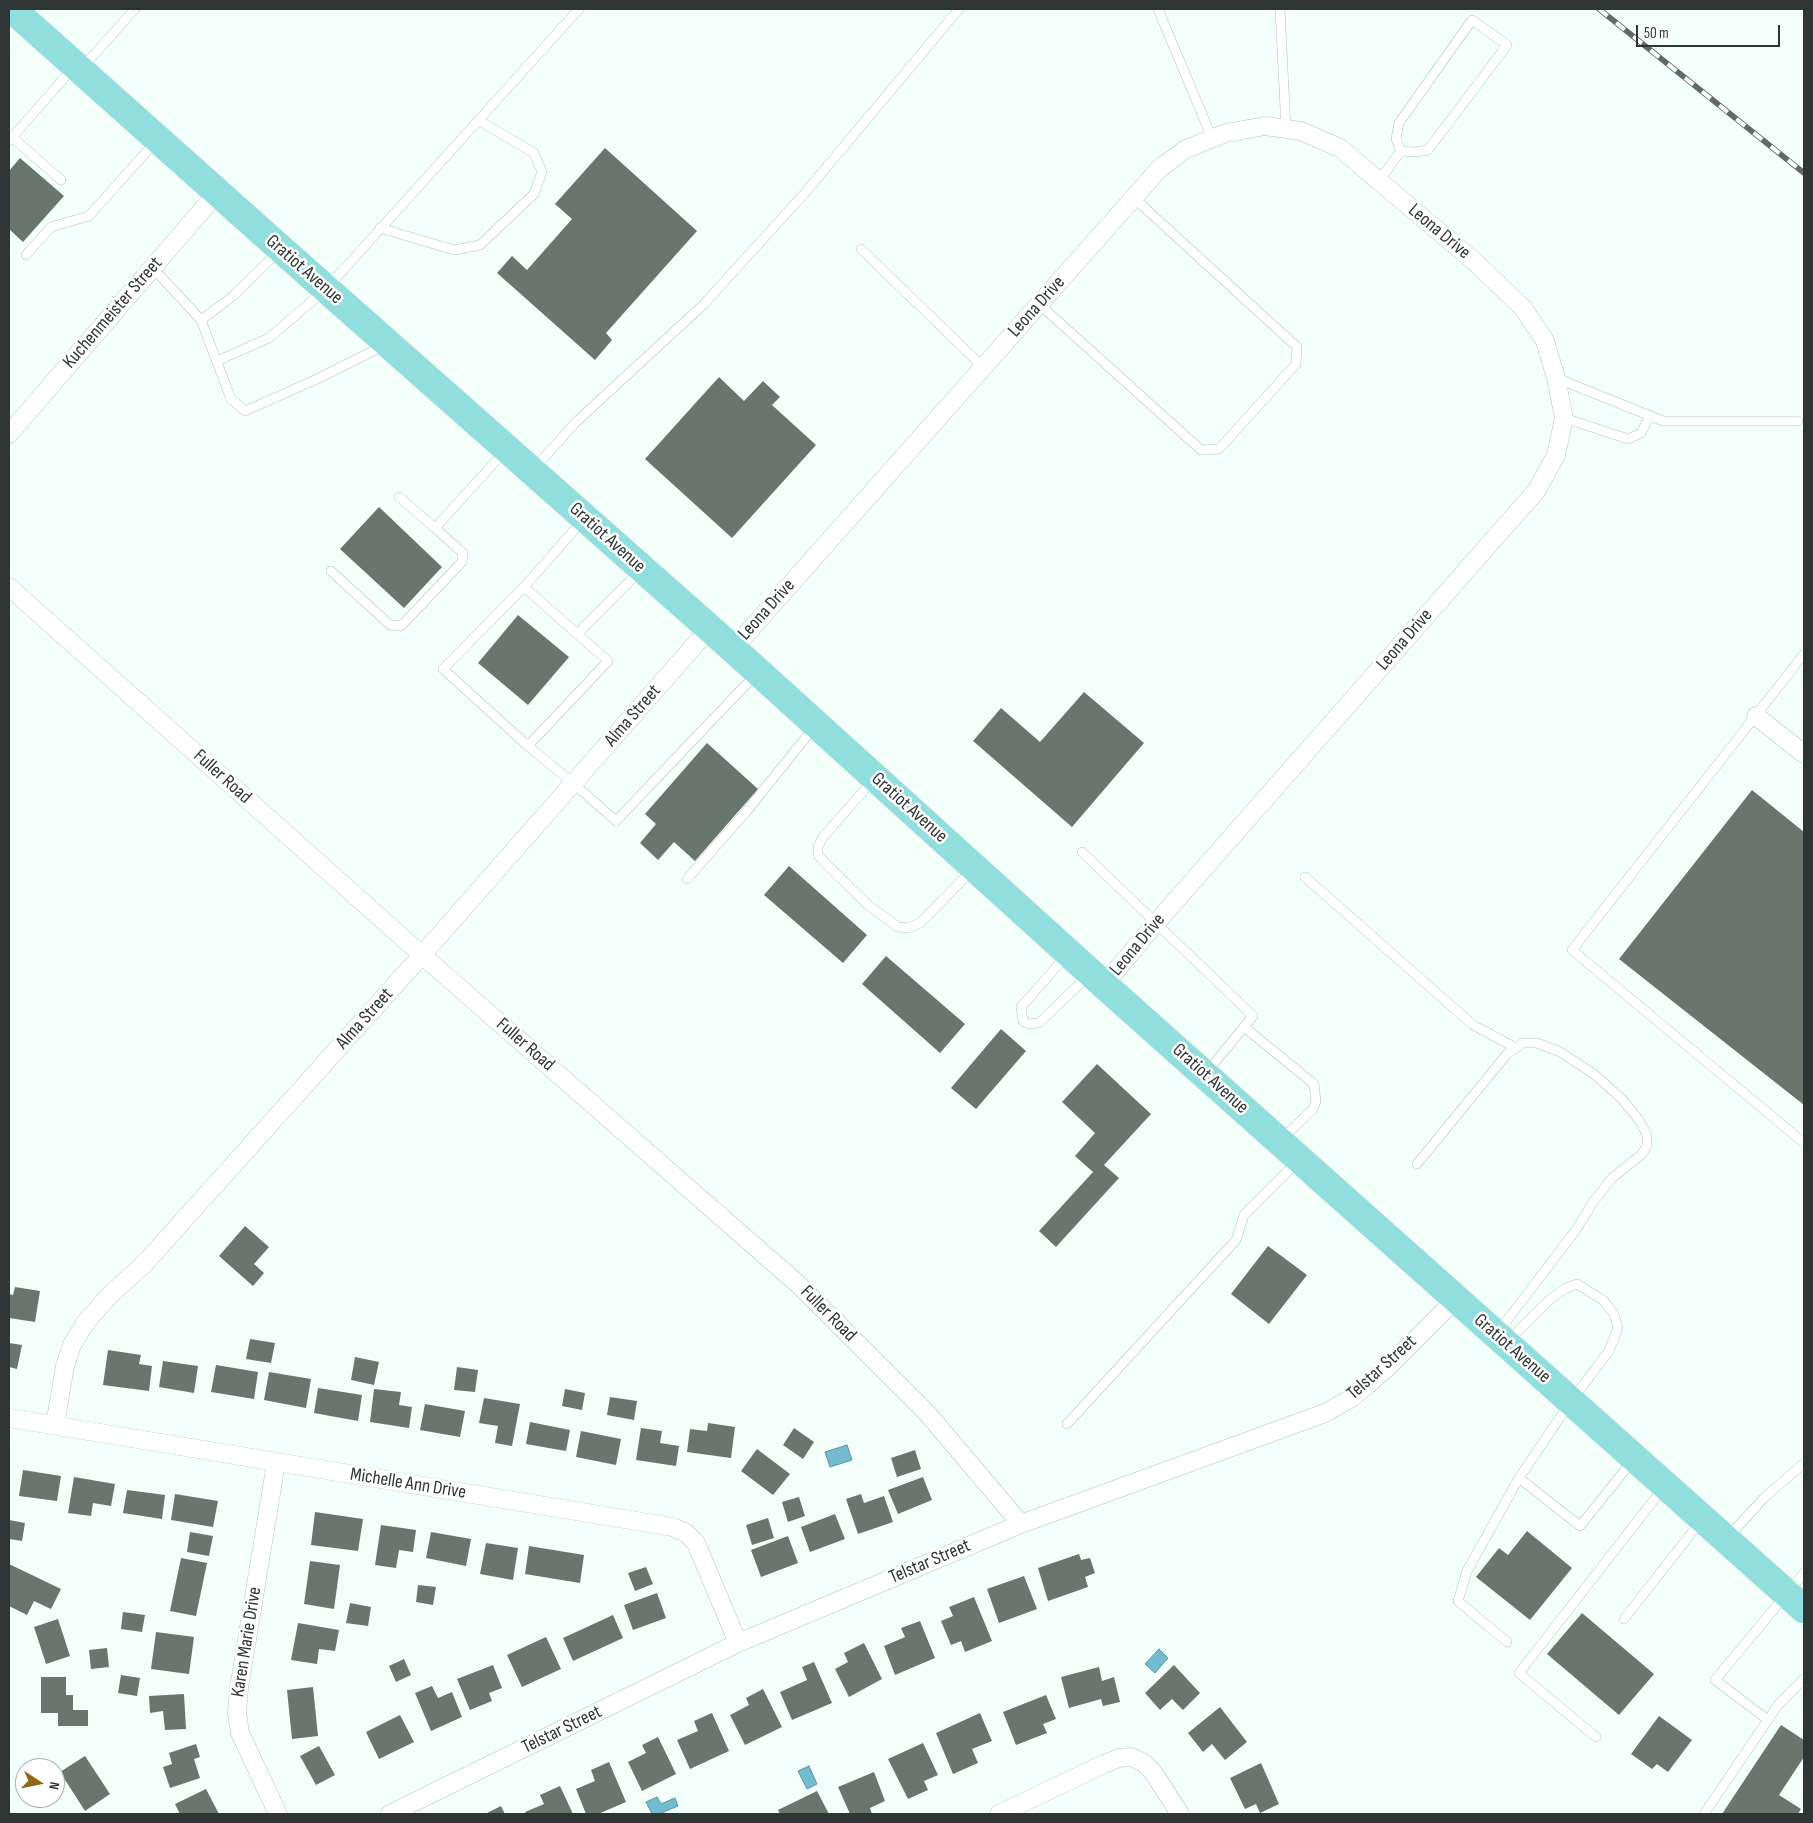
<!DOCTYPE html>
<html>
<head>
<meta charset="utf-8">
<style>
	body { margin:0 }
	#map { position:relative; width:1813px; height:1823px; overflow:hidden; background:#f2fffb; font-family:"Sofia Sans Condensed",sans-serif }
	canvas { display:block }
	.frame { position:absolute; inset:0; border:10px solid #2f3534; pointer-events:none }
	.north { position:absolute; left:15px; top:1758px; width:50px; height:50px; box-sizing:border-box; background:#fff; border:1px solid #acaeae; border-radius:50%; rotate:101deg; font-size:14px; font-weight:700; line-height:20px; text-align:center; color:#2f3534 }
	.north::after { content:''; display:block; margin:auto; width:18px; height:22px; background:#926511; clip-path:polygon(50% 0,100% 100%,50% 72%,0 100%) }
	.scale { position:absolute; left:1636px; top:25px; width:144px; height:22px; box-sizing:border-box; border:2px solid #2f3534; border-top:0; padding-left:6px; font-size:15px; line-height:18px; white-space:nowrap; color:#2f3534; -webkit-text-stroke:4px #fff; paint-order:stroke }
</style>
</head>
<body>
<div id="map">
<canvas width="1813" height="1823"></canvas>
<div class="frame"></div>
<div class="north">N</div>
<div class="scale">50 m</div>
</div>
<script>
const c = document.querySelector('canvas').getContext('2d');
c.lineJoin = 'round';
function fill(path, color) { c.fillStyle = color; c.fill(path, 'evenodd'); }
const shape = rows => new Path2D(rows.map(r => 'M' + r).join(''));
function strokePath(path, color, width, dash) { c.strokeStyle = color; c.lineWidth = width; c.lineCap = dash ? 'butt' : 'round'; c.setLineDash(dash || []); c.stroke(path); }
function drawText(font, color, halo, rows, align = 'center') {
  c.font = font + ' "Sofia Sans Condensed",sans-serif'; c.lineWidth = 5; c.setLineDash([]); c.textBaseline = 'middle'; c.strokeStyle = halo; c.fillStyle = color; for (const [text, x, y, turn = 0] of rows) {
    c.save(); c.translate(x, y); c.rotate((+turn || 0) * Math.PI / 180); c.textAlign = isNaN(turn) ? turn : align; if (halo) c.strokeText(text, 0, 0); c.fillText(text, 0, 0); c.restore();
  }
}
const water = shape([
	[847,1445,852,1460,830,1467,825,1452,847,1445],
	[1159,1649,1168,1658,1155,1673,1145,1664,1159,1649],
	[809,1766,817,1784,807,1789,798,1771,809,1766],
	[657,1797,661,1804,675,1798,678,1806,659,1814,652,1814,646,1802,657,1797]
]);
const building = shape([
	[605,148,697,231,606,333,612,340,595,360,497,273,512,256,527,270,572,219,555,204],
	[20,158,64,196,23,242,9,229,9,171],
	[719,377,744,401,763,381,780,397,772,405,816,445,732,538,645,459],
	[379,507,442,567,404,608,340,549],
	[518,615,569,657,528,705,478,663],
	[1084,692,1144,743,1072,827,973,741,1001,708,1040,742],
	[707,743,758,789,695,861,674,842,658,860,640,843,656,824,645,814],
	[1752,790,1804,832,1804,1105,1619,959],
	[789,866,867,935,843,963,764,895],
	[886,956,965,1024,940,1053,862,984],
	[1001,1029,1026,1051,976,1109,951,1088],
	[1097,1064,1151,1114,1104,1165,1119,1178,1056,1247,1039,1231,1093,1172,1075,1156,1095,1133,1062,1102],
	[245,1226,269,1247,254,1264,264,1273,253,1286,219,1256],
	[1268,1246,1307,1275,1269,1324,1231,1294],
	[15,1287,40,1291,35,1322,9,1318,9,1294,13,1295],
	[250,1339,275,1343,271,1363,246,1359],
	[9,1343,22,1345,17,1369,9,1367],
	[108,1350,141,1355,139,1364,152,1366,149,1391,103,1385],
	[355,1357,379,1362,374,1385,351,1380],
	[163,1361,198,1366,194,1393,159,1387],
	[216,1365,258,1372,254,1399,211,1392],
	[457,1367,478,1370,475,1392,454,1390],
	[269,1372,311,1379,306,1408,264,1400],
	[318,1388,362,1395,358,1421,314,1413],
	[374,1389,401,1392,399,1405,412,1407,409,1428,370,1422],
	[565,1389,585,1393,582,1410,562,1406],
	[610,1397,637,1401,634,1420,607,1415],
	[484,1398,520,1404,512,1446,495,1443,498,1426,479,1423],
	[425,1404,465,1411,460,1437,420,1430],
	[530,1422,570,1430,566,1451,526,1444],
	[708,1423,735,1427,731,1458,687,1452,690,1429,707,1431],
	[641,1428,662,1431,660,1443,679,1446,676,1466,636,1460],
	[794,1428,814,1442,803,1459,783,1445],
	[581,1431,621,1439,616,1465,576,1457],
	[757,1449,790,1474,773,1495,741,1471],
	[915,1450,921,1469,897,1477,891,1458],
	[23,1470,61,1476,57,1501,19,1496],
	[74,1477,115,1484,111,1506,93,1503,91,1516,68,1513],
	[923,1477,932,1500,898,1514,888,1490],
	[127,1490,165,1495,162,1519,123,1513],
	[175,1494,218,1501,213,1527,171,1520],
	[861,1494,864,1503,884,1496,893,1522,858,1534,846,1499],
	[799,1497,805,1516,788,1522,782,1502],
	[315,1512,363,1519,358,1551,311,1545],
	[835,1514,845,1539,810,1552,801,1527],
	[768,1518,774,1538,752,1545,746,1525],
	[9,1520,25,1523,22,1541,9,1539],
	[381,1525,416,1530,413,1552,399,1550,396,1568,375,1565],
	[1527,1531,1572,1568,1530,1620,1476,1577,1499,1548,1508,1555],
	[190,1532,213,1536,209,1556,187,1552],
	[431,1532,471,1539,466,1566,426,1558],
	[788,1536,798,1563,761,1577,751,1550],
	[486,1543,518,1548,513,1580,480,1574],
	[529,1546,584,1555,580,1583,525,1574],
	[1079,1554,1081,1560,1090,1558,1095,1573,1085,1577,1088,1587,1048,1601,1038,1568],
	[181,1558,207,1563,196,1616,170,1611],
	[310,1561,340,1565,334,1609,304,1604],
	[9,1564,61,1589,51,1609,34,1601,27,1615,9,1606],
	[646,1567,653,1584,635,1591,628,1573],
	[1024,1576,1037,1609,999,1623,987,1589],
	[418,1585,436,1587,433,1605,416,1602],
	[657,1593,666,1618,633,1630,624,1605],
	[974,1597,992,1641,965,1652,961,1641,951,1645,941,1621,953,1616,949,1607],
	[350,1603,371,1607,368,1626,346,1623],
	[123,1612,145,1615,142,1632,121,1629],
	[1582,1613,1654,1674,1619,1715,1547,1654],
	[613,1615,623,1638,573,1661,563,1638],
	[58,1619,70,1656,46,1664,34,1627],
	[920,1621,935,1658,895,1675,884,1646,905,1637,901,1628],
	[298,1623,339,1630,335,1651,319,1649,317,1664,291,1660],
	[156,1632,194,1637,189,1674,151,1669],
	[546,1637,561,1669,522,1687,507,1655],
	[864,1643,882,1679,849,1697,835,1669,848,1662,844,1653],
	[107,1648,109,1667,91,1669,89,1650],
	[404,1659,411,1675,396,1682,389,1666],
	[814,1662,832,1703,792,1720,780,1692,807,1680,802,1667],
	[493,1665,502,1688,489,1693,492,1701,470,1710,457,1679],
	[1174,1665,1200,1693,1183,1710,1172,1699,1160,1710,1145,1693],
	[1099,1667,1102,1681,1114,1677,1120,1702,1103,1706,1101,1699,1069,1708,1061,1677],
	[121,1675,140,1678,137,1696,118,1693],
	[41,1677,66,1677,66,1695,73,1695,73,1710,88,1710,88,1726,58,1726,58,1713,41,1713],
	[432,1686,438,1698,452,1692,462,1717,431,1731,415,1693],
	[313,1687,318,1736,292,1739,287,1690],
	[763,1689,782,1727,745,1745,730,1715,749,1705,746,1698],
	[184,1694,186,1729,165,1730,163,1711,150,1713,149,1696],
	[1046,1695,1056,1719,1043,1724,1047,1733,1016,1745,1003,1712],
	[1220,1707,1247,1742,1225,1760,1212,1744,1203,1752,1188,1733],
	[712,1713,729,1751,690,1769,677,1740,698,1731,694,1721],
	[980,1713,992,1741,972,1749,978,1763,953,1774,936,1733],
	[400,1715,414,1742,379,1759,366,1732],
	[1659,1716,1692,1740,1668,1772,1657,1764,1652,1769,1631,1754],
	[1781,1725,1804,1740,1804,1757,1779,1795,1801,1809,1798,1814,1722,1814],
	[658,1737,676,1774,642,1791,628,1762,646,1753,642,1745],
	[923,1743,938,1775,924,1781,928,1790,908,1799,888,1759],
	[196,1744,200,1757,194,1759,200,1778,170,1788,163,1767,172,1764,169,1753],
	[319,1746,335,1775,316,1785,300,1756],
	[85,1756,110,1794,85,1811,60,1772],
	[609,1762,626,1802,598,1814,586,1814,576,1789,595,1781,591,1770],
	[1261,1763,1279,1804,1260,1813,1256,1804,1245,1809,1230,1778],
	[874,1772,885,1801,870,1808,872,1814,850,1814,838,1787],
	[560,1786,573,1814,526,1814,525,1812,544,1804,540,1795],
	[206,1789,219,1814,180,1814,175,1804],
	[817,1791,829,1814,780,1814,778,1810],
	[501,1806,505,1814,485,1814]
]);
const service = shape([
	[1158,9,1212,138],
	[1280,9,1286,129],
	[82,68,135,9],
	[12,137,61,180],
	[9,141,73,68],
	[1379,181,1401,151,1416,152,1428,150,1507,45,1472,20,1399,123,1396,139,1401,151],
	[380,228,454,250,480,245,534,194,542,172,534,153,478,120],
	[861,249,983,367],
	[26,255,51,227,89,216,156,141],
	[152,267,201,320,231,399,245,411,317,379,385,345],
	[1039,304,1201,450,1219,449,1296,364,1297,347,1134,198],
	[201,320,233,296,279,251],
	[217,361,269,338,326,289,579,9],
	[1556,378,1663,421,1798,421],
	[1564,418,1628,439,1641,433,1650,416],
	[534,469,575,423,703,305,804,194,959,9],
	[399,497,435,528],
	[583,520,524,587,443,669,528,746,573,783,616,821,757,673],
	[331,571,390,625,401,626,462,562,463,553,435,528,505,451],
	[524,587,608,661,528,746],
	[577,634,640,571],
	[1804,654,1572,950,1804,1143],
	[874,779,824,836,818,846,818,855,826,864,868,905,898,927,908,928,920,923,972,870],
	[1082,852,1253,1016,1207,1072],
	[1305,877,1473,1025,1516,1048],
	[687,879,746,812,815,726],
	[1067,955,1021,1007,1023,1021,1028,1024,1039,1023,1090,974],
	[1244,1027,1314,1084,1316,1101,1313,1109,1282,1139],
	[1417,1164,1507,1054,1523,1043,1537,1043,1560,1052,1594,1074,1622,1099,1639,1120,1647,1135,1647,1146,1641,1155,1612,1178,1593,1202,1576,1230,1498,1332],
	[1067,1424,1236,1240,1244,1215,1298,1161],
	[1519,1478,1580,1526,1633,1460],
	[1728,1537,1764,1498,1804,1463],
	[1624,1619,1701,1521],
	[1507,1642,1458,1601,1467,1571,1519,1478,1571,1401,1609,1351,1618,1328,1614,1314,1603,1300,1577,1284,1566,1288,1548,1301,1508,1341],
	[1768,1720,1715,1680,1804,1573],
	[1596,1737,1519,1673,1664,1487],
	[1704,1814,1778,1705,1804,1679]
]);
const minor = shape([
	[9,434,217,193],
	[9,587,422,955,799,1285,927,1413,1021,1524],
	[733,649,1160,168,1186,149,1226,133,1265,126,1301,131,1340,148,1475,262,1523,308,1545,341,1556,378,1564,418,1556,455,1537,490,1155,924,1104,985],
	[1756,716,1804,754],
	[9,1418,673,1527,686,1533,696,1543,738,1643],
	[55,1425,65,1366,72,1345,86,1322,108,1297,145,1263,422,955,709,629],
	[276,1463,239,1688,237,1713,240,1733,278,1814],
	[390,1814,738,1643,1021,1524,1325,1413,1350,1399,1367,1385,1389,1366,1456,1299],
	[999,1814,1104,1764,1119,1758,1131,1757,1144,1763,1153,1772,1180,1814]
]);
const primary = shape([
	[12,9,281,249,733,649,1104,985,1804,1609]
]);
const rail = shape([
	[1599,9,1804,173]
]);
const streetNames = [
	["Leona Drive",1439,232,40],
	["Gratiot Avenue",304,270,41],
	["Leona Drive",1037,307,-48],
	["Kuchenmeister Street",113,313,-49],
	["Gratiot Avenue",607,538,42],
	["Leona Drive",767,610,-48],
	["Leona Drive",1405,640,-49],
	["Alma Street",633,716,-49],
	["Fuller Road",222,777,42],
	["Gratiot Avenue",909,808,42],
	["Leona Drive",1138,945,-50],
	["Alma Street",365,1019,-48],
	["Fuller Road",525,1045,41],
	["Gratiot Avenue",1210,1079,42],
	["Fuller Road",828,1314,45],
	["Gratiot Avenue",1512,1349,41],
	["Telstar Street",1382,1368,-42],
	["Michelle Ann Drive",408,1484,9],
	["Telstar Street",930,1562,-23],
	["Karen Marie Drive",247,1642,-81],
	["Telstar Street",562,1730,-26]
];
fill(water, '#73bbce');
strokePath(water, '#5f93a0', 1);
fill(building, '#6a756d');
strokePath(service, '#b4c4bf', 10);
strokePath(minor, '#b4c4bf', 19);
strokePath(primary, '#dadbda', 29);
strokePath(service, '#fff', 9);
strokePath(minor, '#fff', 18);
strokePath(primary, '#91dedf', 28);
strokePath(rail, '#626a68', 5.5);
strokePath(rail, '#fff', 4, [11]);
drawText('19px', '#2f3534', '#fff', streetNames);
</script>
</body>
</html>
